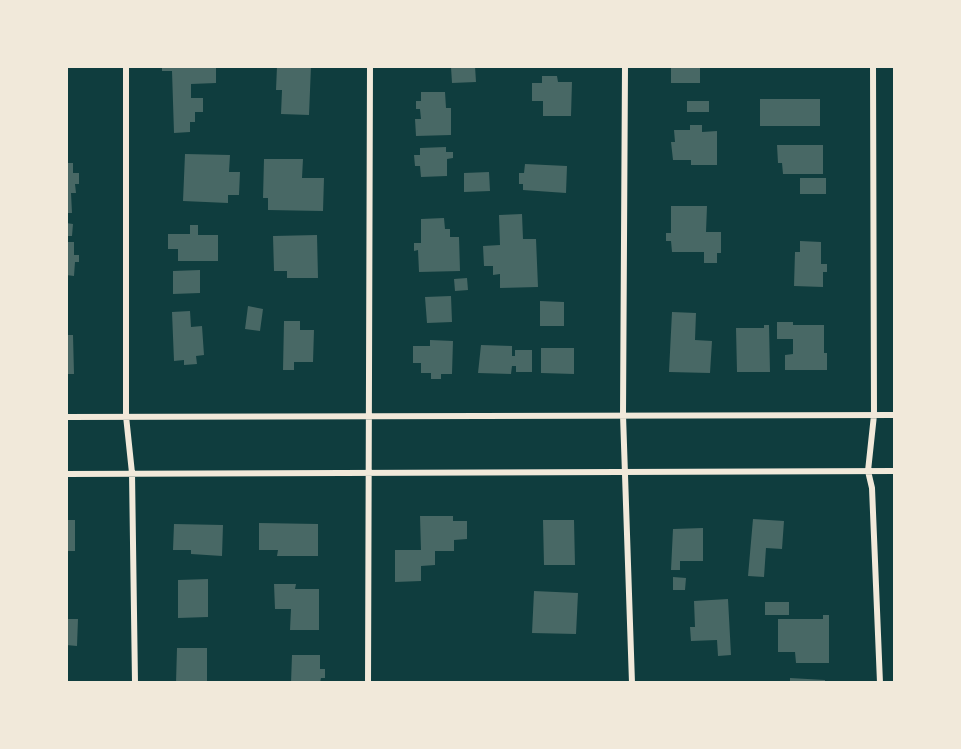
<!DOCTYPE html>
<html>
<head>
<meta charset="utf-8">
<style>
	body { margin:0 }
	#map { position:relative; width:961px; height:749px; overflow:hidden; background:#0f3d3e; font-family:"PT Sans",sans-serif }
	canvas { display:block }
	.frame { position:absolute; inset:0; border:68px solid #f1e9da; pointer-events:none }
</style>
</head>
<body>
<div id="map">
<canvas width="961" height="749"></canvas>
<div class="frame"></div>
</div>
<script>
const c = document.querySelector('canvas').getContext('2d');
c.lineJoin = 'round';
function fill(path, color) { c.fillStyle = color; c.fill(path, 'evenodd'); }
const shape = rows => new Path2D(rows.map(r => 'M' + r).join(''));
function strokePath(path, color, width, dash) { c.strokeStyle = color; c.lineWidth = width; c.lineCap = dash ? 'butt' : 'round'; c.setLineDash(dash || []); c.stroke(path); }
const building = shape([
	[162,66,216,66,216,83,191,84,191,98,203,98,203,112,195,112,195,122,190,122,190,132,174,133,172,71,162,71],
	[277,66,311,66,309,115,281,114,282,90,276,90],
	[475,66,476,82,452,83,451,67],
	[671,66,700,66,700,83,671,83],
	[542,76,557,76,558,82,572,82,571,116,543,116,543,101,532,101,532,83,542,83],
	[421,92,445,92,446,108,451,108,451,135,416,136,415,119,421,119,420,109,416,109,416,101,421,101],
	[760,99,820,99,820,126,760,126],
	[687,101,709,101,709,112,687,112],
	[690,125,702,125,702,132,717,131,717,165,691,165,691,160,673,160,671,142,675,142,674,130,690,130],
	[777,145,823,145,823,174,783,174,782,163,778,163],
	[446,147,446,152,453,152,453,158,447,159,447,176,421,177,420,166,415,166,414,155,420,155,420,148],
	[185,154,230,155,229,172,240,172,239,195,228,195,228,203,183,201],
	[264,159,303,159,302,178,324,178,323,211,268,210,268,198,263,198],
	[66,163,73,163,73,173,79,173,79,184,75,184,76,193,71,193,72,213,66,213],
	[525,164,567,166,566,193,523,190,523,184,519,184,519,173,524,173],
	[489,172,490,191,464,192,464,173],
	[800,178,826,178,826,194,800,194],
	[671,206,707,206,706,232,721,232,721,253,717,253,717,263,704,263,704,252,672,252,671,241,666,241,666,233,671,233],
	[522,214,523,239,536,239,538,287,500,288,500,274,493,275,493,266,484,266,483,246,500,245,499,215],
	[444,218,445,229,450,229,450,237,459,237,460,271,419,272,418,250,414,251,414,243,421,243,421,219],
	[66,223,73,224,72,236,66,236],
	[190,225,198,225,198,235,218,235,218,261,178,261,178,249,168,249,168,234,190,234],
	[317,235,318,278,287,278,287,271,274,271,273,236],
	[800,241,821,242,821,264,827,264,827,272,823,272,823,287,794,286,795,252,800,252],
	[66,242,74,242,74,255,79,255,79,262,75,262,74,276,66,275],
	[200,270,200,293,173,294,173,271],
	[467,278,468,290,455,291,454,279],
	[451,296,452,322,427,323,425,297],
	[540,301,564,302,564,326,540,326],
	[248,306,263,309,260,331,245,329],
	[190,311,191,327,202,326,204,355,196,356,197,364,184,365,184,360,174,361,172,312],
	[672,312,696,313,695,340,712,341,710,373,669,372],
	[284,321,300,321,300,330,314,330,313,362,294,362,294,370,283,370],
	[777,322,793,322,793,325,824,325,824,353,827,353,827,370,785,370,785,355,793,354,793,339,777,339],
	[764,325,769,325,770,372,737,372,736,328,764,328],
	[66,335,73,335,74,374,66,374],
	[430,340,453,341,452,374,441,374,441,379,431,379,431,373,421,373,421,363,413,363,413,346,430,346],
	[481,345,512,346,512,356,515,356,515,350,532,350,532,372,516,372,516,366,512,366,511,374,478,373],
	[541,348,574,348,574,374,541,373],
	[420,516,453,516,453,521,467,521,467,539,454,540,454,551,435,551,435,565,421,566,421,581,395,582,395,550,421,550],
	[753,519,784,521,782,549,766,548,764,577,748,576],
	[66,520,75,520,75,551,66,551],
	[543,520,574,520,575,565,544,565],
	[259,523,318,524,318,556,277,556,278,550,259,550],
	[174,524,223,525,222,556,191,554,191,550,173,550],
	[703,528,703,561,680,561,680,570,671,570,673,529],
	[673,577,686,578,685,590,673,590],
	[208,579,208,617,178,618,178,580],
	[274,584,296,584,295,589,319,589,319,630,290,630,291,609,275,609],
	[534,591,578,593,576,634,532,633],
	[728,599,731,655,718,656,717,640,691,641,690,627,695,627,694,601],
	[765,602,789,602,789,615,765,615],
	[823,615,829,615,829,663,796,663,795,652,778,652,778,619,823,619],
	[66,619,78,619,77,646,66,645],
	[177,648,207,648,207,683,176,683],
	[292,655,320,655,320,669,325,669,325,678,321,678,320,683,291,683],
	[790,678,825,680,825,683,790,683]
]);
const minor = shape([
	[126,66,126,416,132,473,135,683],
	[625,66,623,415,632,683],
	[873,66,874,415,868,471,872,488,880,683],
	[66,417,895,415],
	[66,474,895,471],
	[368,683,370,66]
]);
fill(building, '#486865');
strokePath(minor, '#f1e9da', 6);
</script>
</body>
</html>
